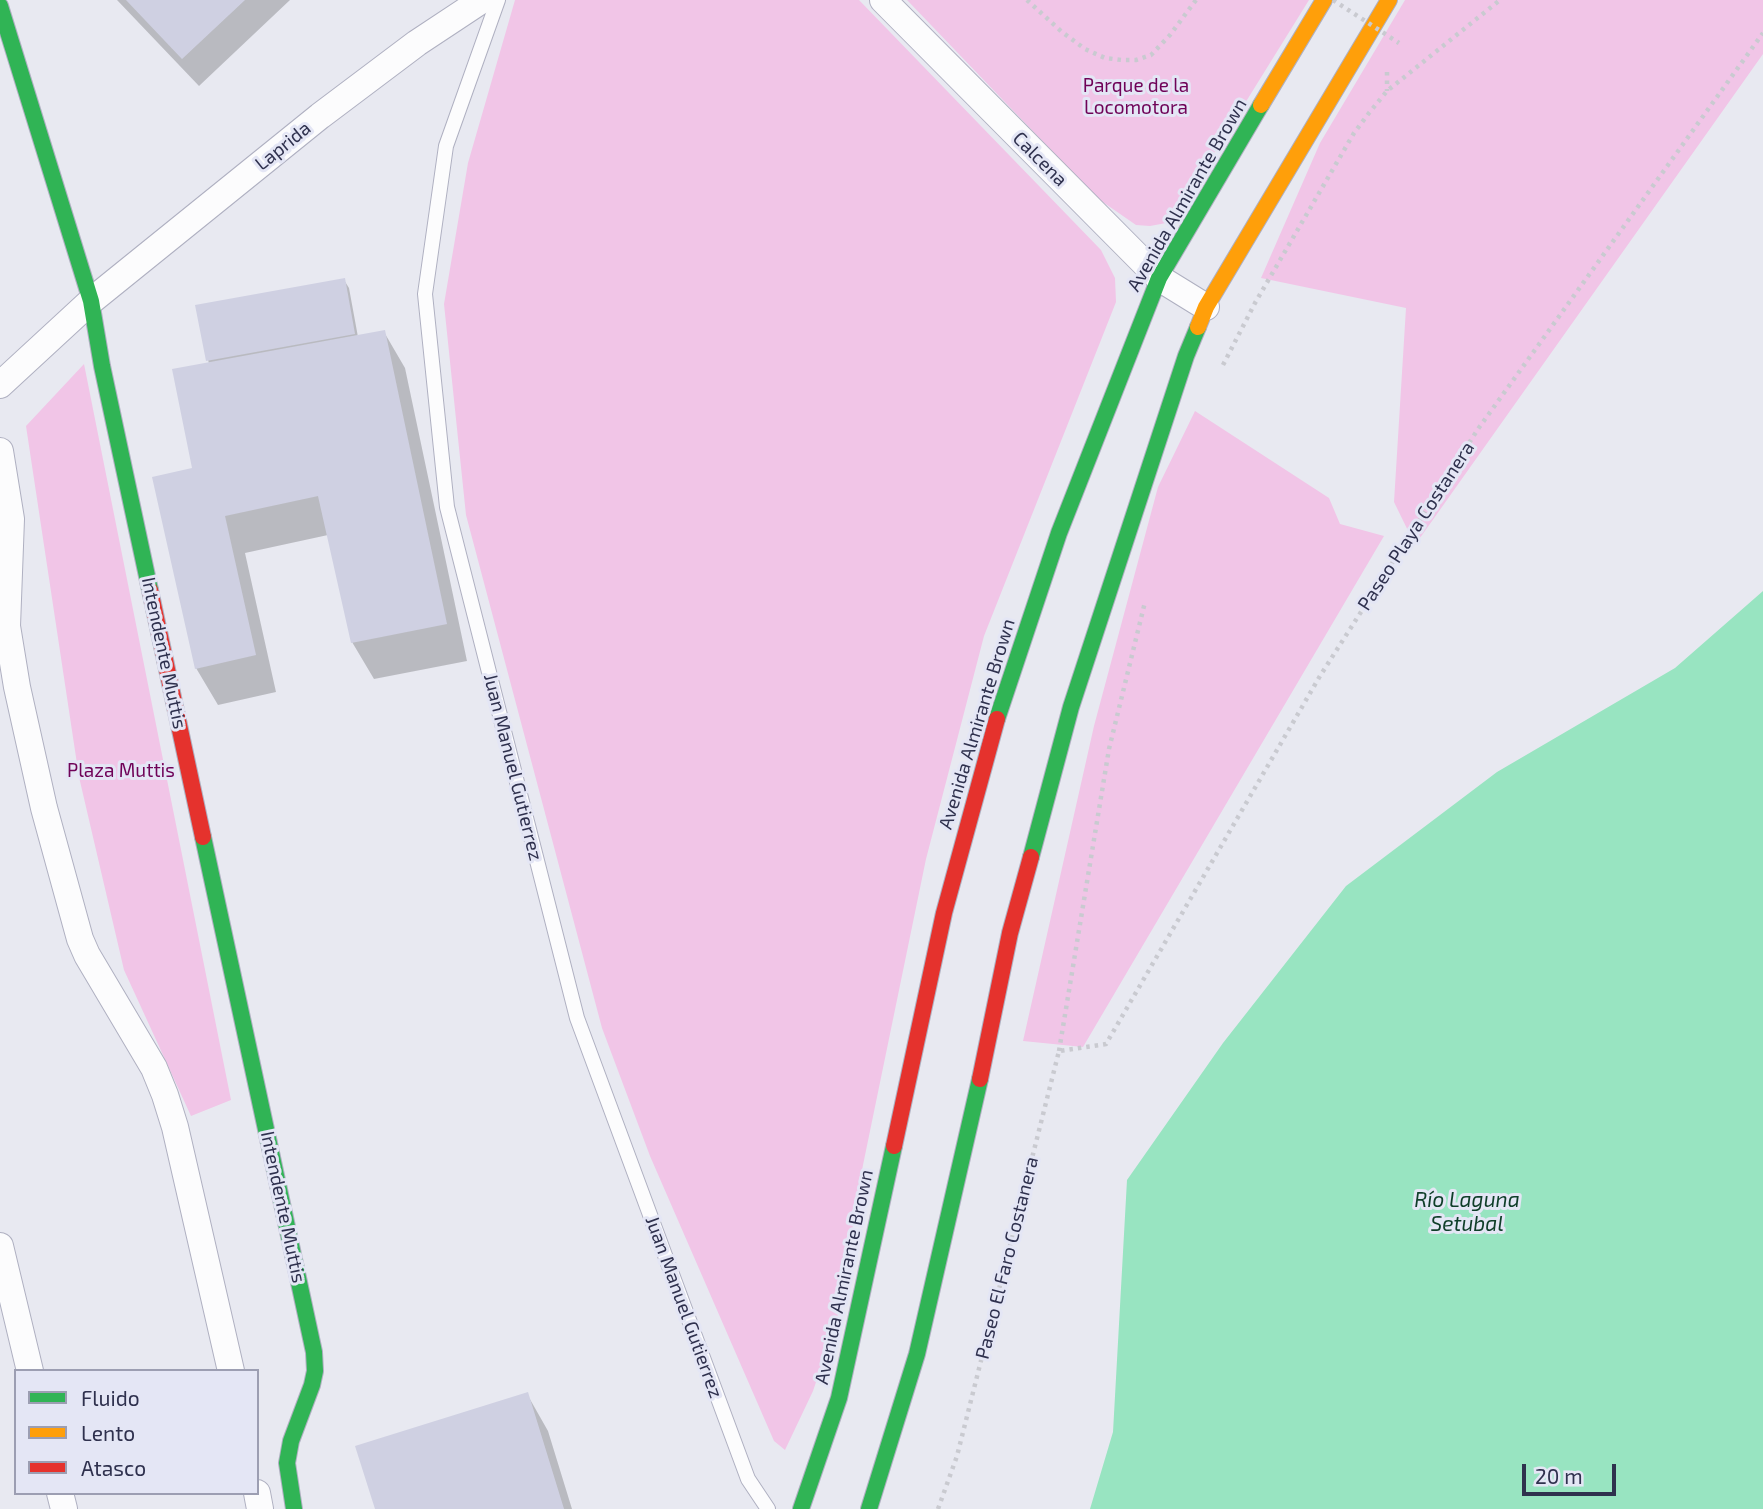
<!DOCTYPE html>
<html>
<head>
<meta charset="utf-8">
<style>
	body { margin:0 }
	#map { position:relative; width:1763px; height:1509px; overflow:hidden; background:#e8e9f1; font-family:"Exo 2",sans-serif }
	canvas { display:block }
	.legend { position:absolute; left:14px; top:1369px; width:245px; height:126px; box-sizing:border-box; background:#e4e6f5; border:2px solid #9c9eb2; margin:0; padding:9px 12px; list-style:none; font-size:21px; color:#2f314e }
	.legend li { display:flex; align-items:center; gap:14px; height:35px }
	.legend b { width:35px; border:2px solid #9c9eb2 }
	.scale { position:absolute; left:1522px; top:1464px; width:94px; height:32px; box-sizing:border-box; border:4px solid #2f314e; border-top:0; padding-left:9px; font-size:21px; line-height:24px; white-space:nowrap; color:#2f314e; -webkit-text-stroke:5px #e4e6f5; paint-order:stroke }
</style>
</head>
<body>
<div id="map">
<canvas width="1763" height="1509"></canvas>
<ul class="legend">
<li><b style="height:9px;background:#30b455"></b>Fluido</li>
<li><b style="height:9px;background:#ff9f0a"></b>Lento</li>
<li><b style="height:9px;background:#e5322d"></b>Atasco</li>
</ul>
<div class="scale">20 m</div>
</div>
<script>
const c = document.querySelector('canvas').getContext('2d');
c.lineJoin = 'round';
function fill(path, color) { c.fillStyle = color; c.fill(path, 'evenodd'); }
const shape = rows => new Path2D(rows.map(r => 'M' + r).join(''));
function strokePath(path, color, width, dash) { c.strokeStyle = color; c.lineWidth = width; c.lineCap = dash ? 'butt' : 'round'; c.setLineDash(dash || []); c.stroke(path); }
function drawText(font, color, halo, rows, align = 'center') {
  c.font = font + ' "Exo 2",sans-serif'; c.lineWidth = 6; c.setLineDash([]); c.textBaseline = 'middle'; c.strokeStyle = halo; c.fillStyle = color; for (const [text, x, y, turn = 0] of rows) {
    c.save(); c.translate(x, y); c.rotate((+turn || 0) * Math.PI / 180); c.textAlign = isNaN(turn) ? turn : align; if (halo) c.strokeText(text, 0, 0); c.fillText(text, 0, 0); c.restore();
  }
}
const green = shape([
	[515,0,859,0,1101,250,1115,278,1116,302,984,636,926,859,863,1165,837,1320,813,1391,785,1450,774,1441,650,1156,602,1028,466,515,444,304,468,163],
	[907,0,1309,0,1180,208,1166,223,1150,226,1136,225,1097,198],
	[1405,0,1763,0,1763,54,1415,545,1394,502,1406,308,1261,278,1320,143],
	[84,364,231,1100,191,1116,124,970,79,777,26,426],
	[1195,411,1329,498,1340,524,1384,536,1083,1047,1023,1041,1094,726,1158,487]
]);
const water = shape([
	[1763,591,1763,1509,1090,1509,1113,1432,1127,1180,1223,1043,1346,886,1497,772,1675,668]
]);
const shadow = shape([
	[117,0,290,0,199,86],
	[344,280,349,288,358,337,384,332,405,368,467,661,374,679,352,642,328,535,245,553,276,692,218,705,196,668,194,469,209,364,197,307],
	[527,1394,548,1431,572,1509,377,1509]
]);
const building = shape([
	[126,0,245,0,182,59],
	[345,278,355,334,206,361,195,305],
	[385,330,447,624,351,643,318,496,225,516,256,655,195,669,152,477,192,468,172,369],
	[528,1392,564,1509,375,1509,355,1446]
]);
const path = shape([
	[1027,0,1062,32,1085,49,1105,58,1122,60,1136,60,1151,55,1170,35,1196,0],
	[1387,72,1387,91],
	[1223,365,1255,303,1354,133,1369,113,1387,91,1500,0],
	[1059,1051,1109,749,1145,602],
	[938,1509,957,1456,1059,1051,1106,1044,1320,676,1478,429,1763,33]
]);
const lane = shape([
	[498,0,446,146,425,294,447,507,577,1018,748,1479,768,1509]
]);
const street = shape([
	[883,0,1159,278,1206,307],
	[0,385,91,301,320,116,417,43,482,0],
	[0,451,11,519,7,626,17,687,44,808,80,939,87,955,154,1068,165,1095,175,1127,231,1371],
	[0,1246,30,1371],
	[60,1493,64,1509],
	[257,1493,260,1509]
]);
const fast = shape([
	[0,6,91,301,102,366,150,590],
	[997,719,1059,533,1159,278,1261,105],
	[203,837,314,1352,315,1371,312,1385,291,1441,287,1463,294,1509],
	[1031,857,1071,707,1186,356,1198,327],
	[801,1509,839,1398,894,1146],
	[869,1509,917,1354,980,1079]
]);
const slow = shape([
	[1261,105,1324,0],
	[1198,327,1206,307,1389,0]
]);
const jam = shape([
	[150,590,203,837],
	[980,1079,1010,933,1031,857],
	[894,1146,944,913,997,719]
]);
const pathBridge = shape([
	[1333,0,1399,43]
]);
const parkNames = [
	["Parque de la",1136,86],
	["Locomotora",1136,108],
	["Plaza Muttis",121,771]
];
const streetNames = [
	["Laprida",283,146,-39],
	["Calcena",1040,159,45],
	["Avenida Almirante Brown",1187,195,-60],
	["Paseo Playa Costanera",1416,526,-57],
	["Intendente Muttis",164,653,78],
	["Avenida Almirante Brown",977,724,-73],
	["Juan Manuel Gutierrez",513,767,76],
	["Intendente Muttis",283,1207,78],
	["Paseo El Faro Costanera",1007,1258,-76],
	["Avenida Almirante Brown",844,1277,-78],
	["Juan Manuel Gutierrez",684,1307,70]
];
const waterNames = [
	["Río Laguna",1467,1200],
	["Setubal",1467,1224]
];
fill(green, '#f1c5e7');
fill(water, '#98e4c1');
fill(shadow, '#0003');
fill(building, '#cfd0e2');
strokePath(lane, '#afb0c1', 16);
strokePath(street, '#afb0c1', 28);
strokePath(fast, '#afb0c1', 18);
strokePath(slow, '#afb0c1', 18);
strokePath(jam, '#afb0c1', 18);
strokePath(path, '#c9cad0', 4.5, [3.5, 5]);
strokePath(lane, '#fcfcfd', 14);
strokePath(street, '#fcfcfd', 26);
strokePath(fast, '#30b455', 16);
strokePath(slow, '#ff9f0a', 16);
strokePath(jam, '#e5322d', 16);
strokePath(pathBridge, '#c9cad0', 4.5, [3.5, 5]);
drawText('19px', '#6f0358', '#e4e6f5', parkNames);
drawText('19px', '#2f314e', '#e4e6f5', streetNames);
drawText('italic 21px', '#0f3e29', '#e4e6f5', waterNames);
</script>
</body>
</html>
